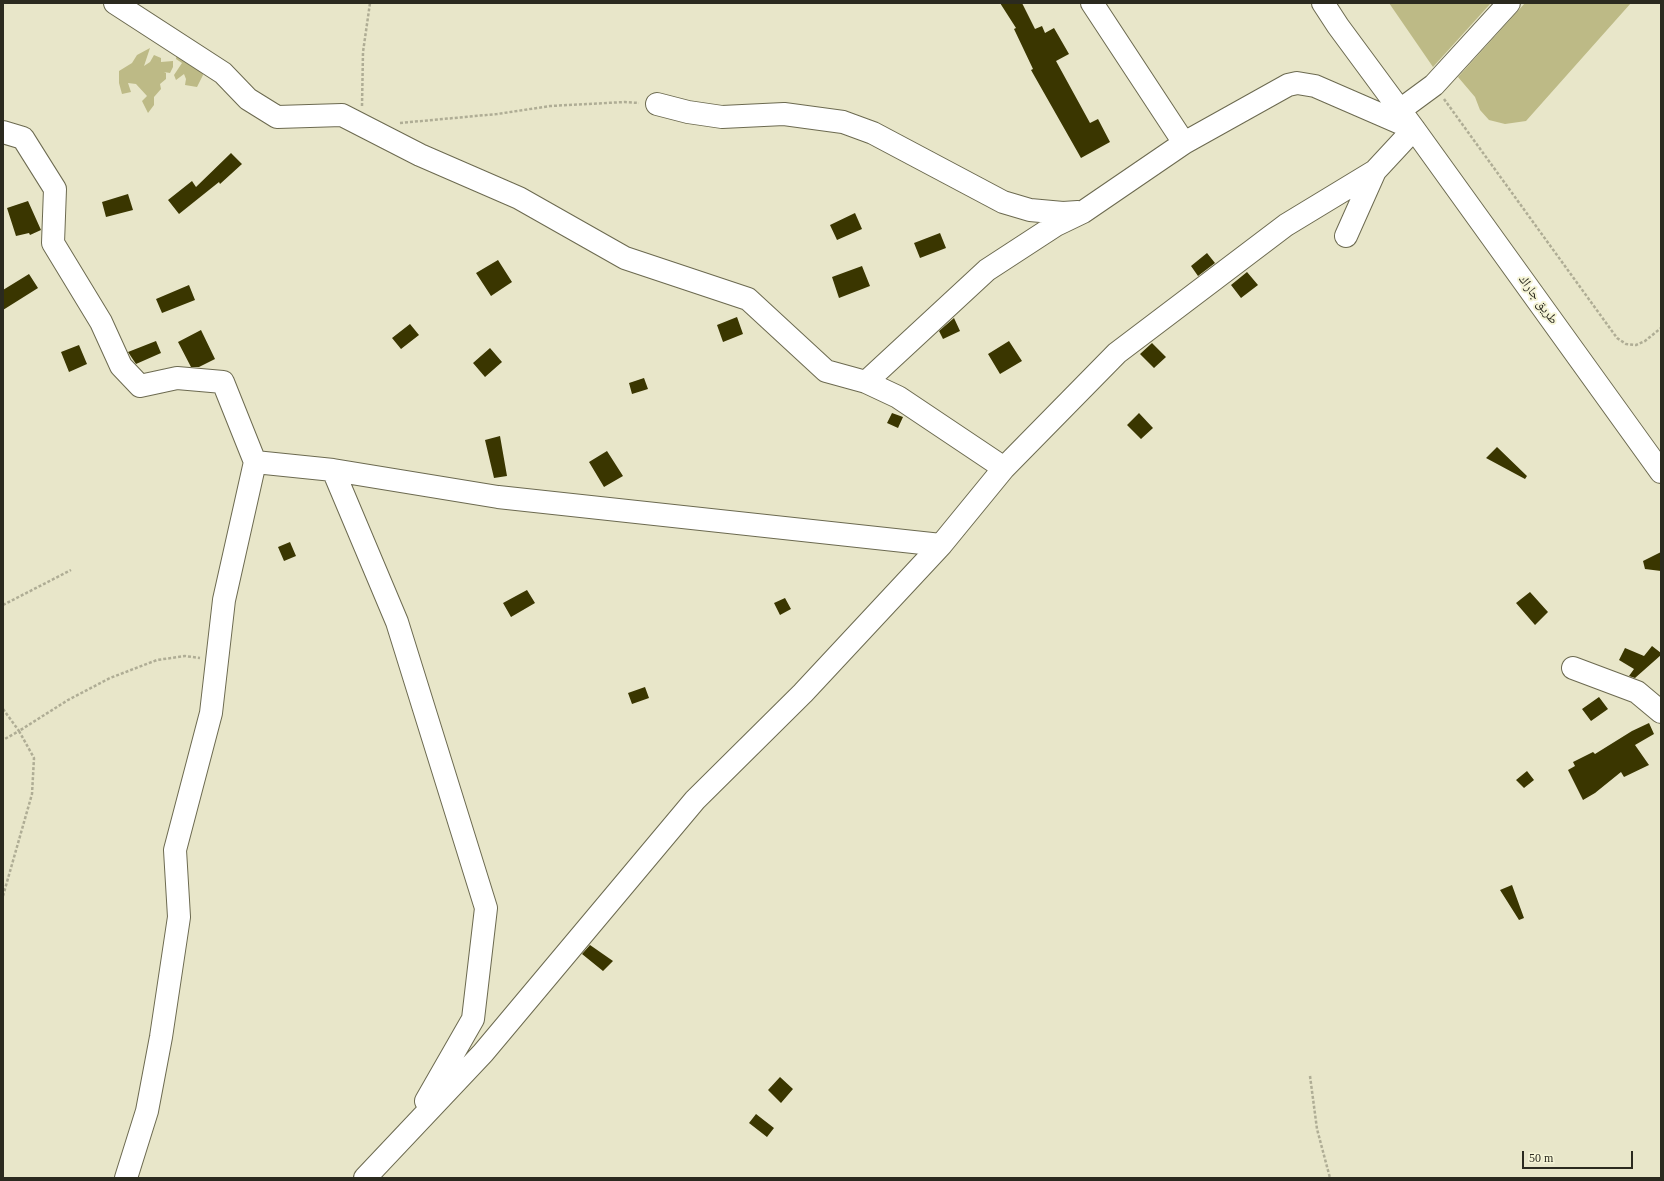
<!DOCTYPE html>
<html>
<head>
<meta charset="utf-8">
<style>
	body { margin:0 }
	#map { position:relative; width:1664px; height:1181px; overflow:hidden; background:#e8e6c9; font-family:"Times New Roman",serif }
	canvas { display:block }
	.frame { position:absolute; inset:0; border:4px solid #2b2a1f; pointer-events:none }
	.scale { position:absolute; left:1522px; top:1151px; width:111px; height:18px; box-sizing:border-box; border:2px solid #2b2a1f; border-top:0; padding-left:5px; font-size:12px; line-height:14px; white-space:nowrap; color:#2b2a1f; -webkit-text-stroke:3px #f5f4d6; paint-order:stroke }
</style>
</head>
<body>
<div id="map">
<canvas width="1664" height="1181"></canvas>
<div class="frame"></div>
<div class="scale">50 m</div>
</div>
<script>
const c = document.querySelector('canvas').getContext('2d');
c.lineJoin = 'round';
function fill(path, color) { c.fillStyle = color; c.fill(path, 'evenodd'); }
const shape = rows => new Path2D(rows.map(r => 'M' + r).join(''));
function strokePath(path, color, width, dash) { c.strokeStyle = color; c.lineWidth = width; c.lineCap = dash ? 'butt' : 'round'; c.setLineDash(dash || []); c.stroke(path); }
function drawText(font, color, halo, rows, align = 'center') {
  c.font = font + ' "Times New Roman","Noto Naskh Arabic",serif'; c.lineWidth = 4; c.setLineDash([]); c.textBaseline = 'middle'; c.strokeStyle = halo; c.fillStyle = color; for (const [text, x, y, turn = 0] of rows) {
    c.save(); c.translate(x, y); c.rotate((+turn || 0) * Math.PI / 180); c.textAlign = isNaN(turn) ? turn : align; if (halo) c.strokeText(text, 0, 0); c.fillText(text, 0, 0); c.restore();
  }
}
const green = shape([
	[1389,3,1491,3,1433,67],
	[1525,3,1631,3,1526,121,1505,124,1489,120,1480,110,1475,97,1458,77],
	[150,48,144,66,150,62,154,55,161,58,161,62,173,61,173,67,170,73,164,72,166,73,166,79,160,84,161,89,154,97,154,105,148,113,142,101,147,96,136,84,128,83,131,92,122,94,119,83,119,71,132,63,137,55],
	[177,52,199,59,203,75,197,87,185,85,186,79,184,74,176,80,174,75,182,63,176,59]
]);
const building = shape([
	[1000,3,1022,3,1035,29,1042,26,1045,33,1054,28,1069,54,1056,61,1090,123,1098,119,1110,142,1081,158,1031,70,1033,69,1014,29,1016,28],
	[231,153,242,164,220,184,219,182,179,214,168,200,192,181,196,187],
	[128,194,133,210,106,217,102,202],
	[28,201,41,230,30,235,29,233,16,236,7,208],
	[855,213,862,229,837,240,830,225],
	[940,233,946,248,920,258,914,243],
	[1207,253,1215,263,1198,276,1191,266],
	[498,260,512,282,491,296,476,273],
	[862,266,870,286,839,298,832,277],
	[1247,272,1258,285,1241,298,1231,285],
	[29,274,38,288,3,310,3,290],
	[189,285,195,300,162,313,156,299],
	[737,317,743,334,723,342,717,325],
	[954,318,960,331,943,339,939,331],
	[410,324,419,335,401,349,392,338],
	[201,330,215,359,199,367,191,367,178,342],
	[156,341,161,353,136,364,128,352],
	[1009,341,1022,361,1000,374,988,354],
	[1152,343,1166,357,1154,368,1140,354],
	[79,345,87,364,69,372,61,352],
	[490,348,502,362,485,377,473,363],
	[644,378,648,389,632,394,629,383],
	[892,413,903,417,898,428,887,423],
	[1139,413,1153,428,1141,439,1127,425],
	[500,436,507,476,494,478,485,440],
	[1497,447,1527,476,1525,479,1486,458],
	[607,451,623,476,604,487,589,462],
	[290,542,296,556,284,561,278,547],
	[1661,552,1661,571,1645,569,1643,561],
	[527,590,535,603,511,617,503,603],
	[1530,592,1548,612,1535,625,1516,603],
	[785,598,791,609,780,615,774,603],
	[1652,646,1661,653,1661,655,1635,678,1629,676,1634,669,1619,660,1625,648,1644,656],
	[645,687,649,698,632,704,628,693],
	[1599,697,1608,709,1591,721,1582,709],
	[1649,723,1654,734,1635,745,1649,765,1624,777,1621,772,1595,793,1583,800,1568,770,1575,766,1573,762,1593,752,1595,754,1632,731],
	[1527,771,1534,780,1524,788,1516,780],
	[1512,885,1524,918,1519,920,1500,890],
	[590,945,613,961,603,971,582,954],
	[780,1077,793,1089,781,1103,768,1090],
	[756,1114,774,1128,767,1137,749,1123]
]);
const path = shape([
	[1444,99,1617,338,1626,344,1636,345,1645,341,1661,328],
	[362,106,363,52,370,3],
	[400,123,497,114,550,106,625,102,639,103],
	[3,605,71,570],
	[3,709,19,731,3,740],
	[3,896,32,794,34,758,19,731,68,700,110,678,157,660,185,656,200,658],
	[1310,1076,1317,1129,1330,1178]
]);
const minor = shape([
	[115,3,223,73,248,99,277,117,342,115,420,155,519,198,625,258,748,299,826,371,866,382,898,397,1004,468],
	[1092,3,1184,143],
	[1323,3,1338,26,1414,129,1661,472],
	[657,104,688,112,722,117,784,114,843,122,873,133,1003,202,1030,210,1063,213,1078,212],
	[1400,110,1434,85,1509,3],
	[3,132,23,138,55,189,53,243,101,322,121,366,140,386,177,378,223,382,255,462,224,600,211,713,175,850,179,917,161,1037,147,1111,126,1178],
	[1346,236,1375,171],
	[866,382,987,270,1056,225,1083,212,1184,143,1288,85,1297,83,1315,86,1414,129],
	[255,462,333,470,498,497,941,545],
	[333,470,397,622,486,908,473,1019,426,1101],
	[1573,668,1637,692,1661,712],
	[365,1178,483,1053,695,800,803,693,941,545,1004,468,1117,353,1286,225,1375,171,1414,129]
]);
const streetNames = [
	["طريق جاراك",1538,300,54]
];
fill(green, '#bdba86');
fill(building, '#3a3600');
strokePath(minor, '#6c6a50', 24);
strokePath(path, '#afad95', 2.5, [3, 2]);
strokePath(minor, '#fff', 22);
drawText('13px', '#2b2a1f', '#f5f4d6', streetNames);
</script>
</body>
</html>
